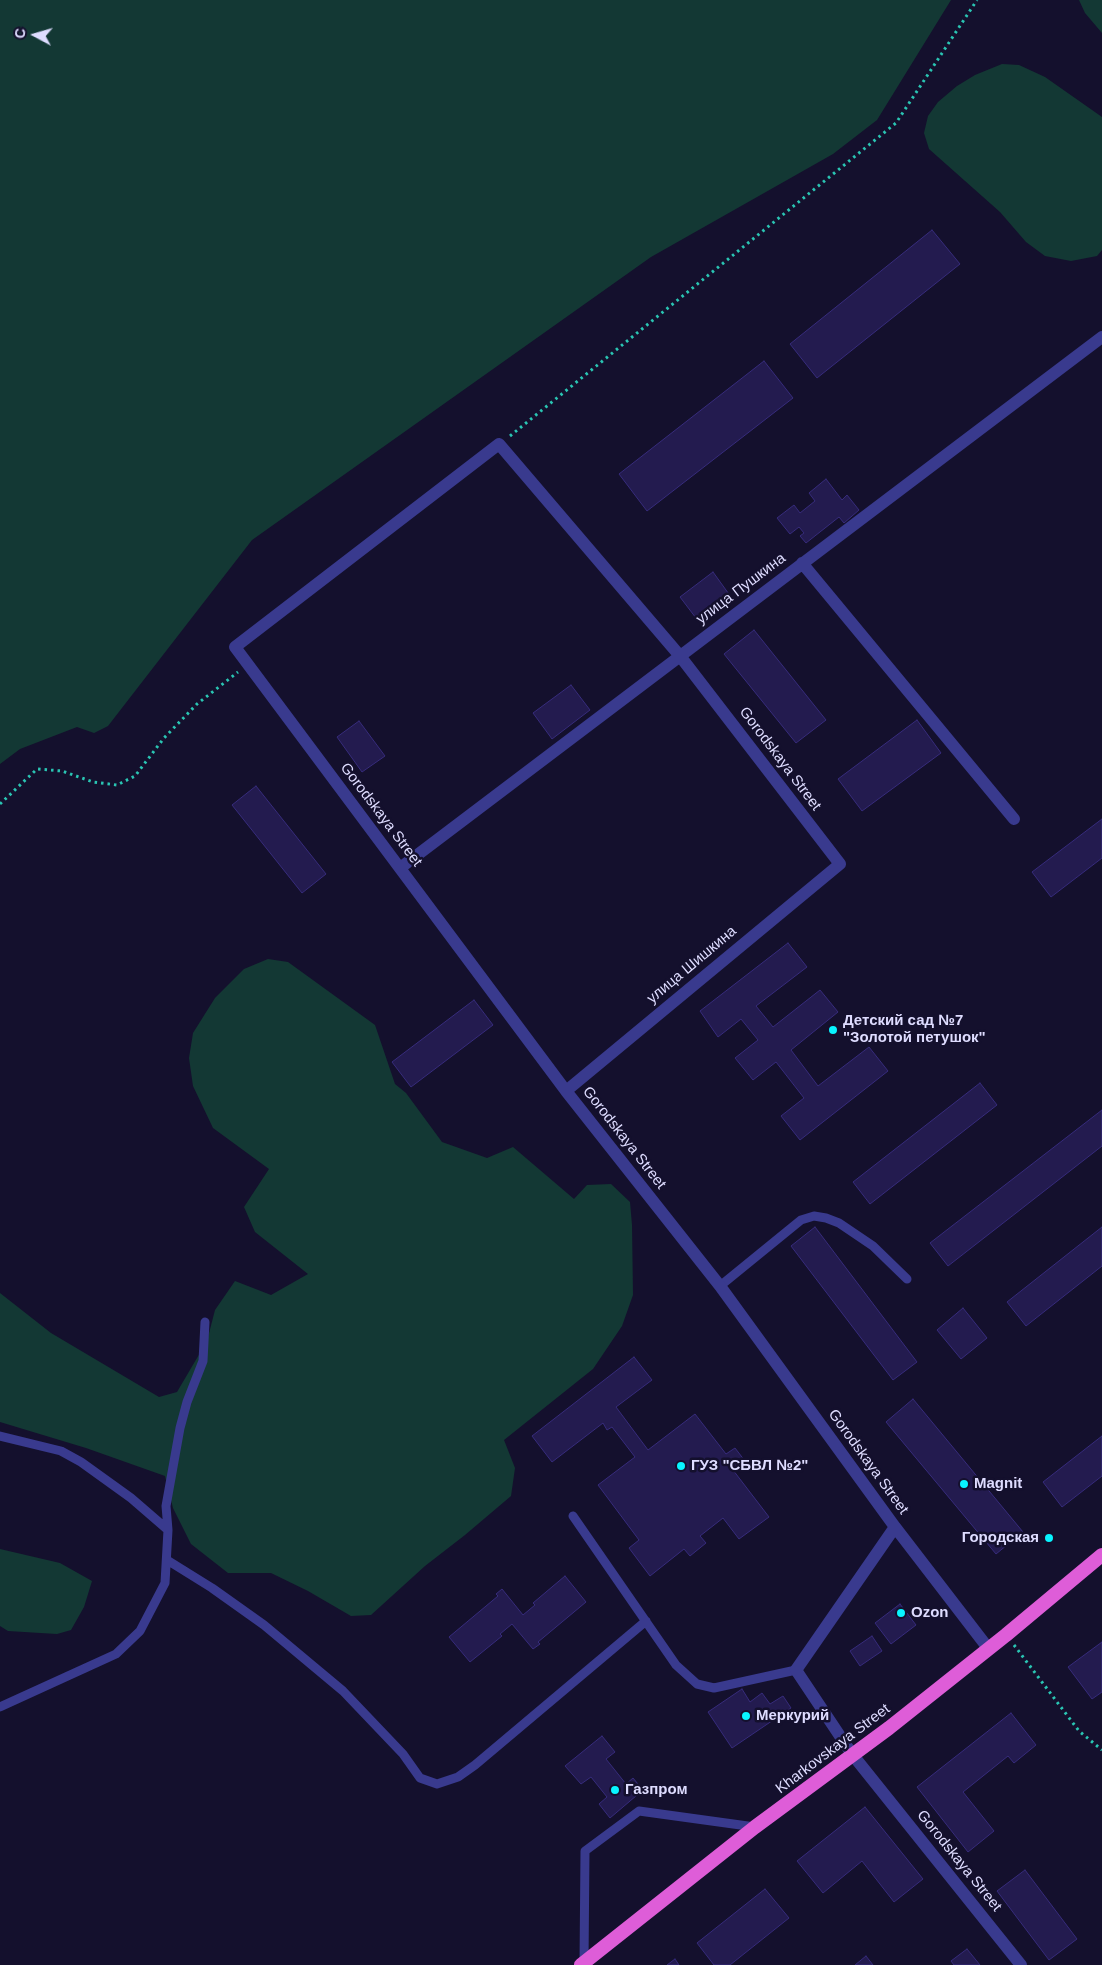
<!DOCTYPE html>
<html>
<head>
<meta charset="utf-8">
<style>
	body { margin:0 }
	#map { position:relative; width:1102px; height:1965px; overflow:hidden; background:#14102d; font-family:Helvetica,sans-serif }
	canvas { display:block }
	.north { position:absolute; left:10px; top:10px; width:50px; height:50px; -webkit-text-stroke:4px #14102d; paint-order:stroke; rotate:276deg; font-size:14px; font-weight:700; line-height:20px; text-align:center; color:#dedcff }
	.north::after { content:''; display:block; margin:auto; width:18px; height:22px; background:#dedcff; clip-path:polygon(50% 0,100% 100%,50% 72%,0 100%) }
</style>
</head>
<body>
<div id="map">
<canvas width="1102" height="1965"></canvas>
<div class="north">С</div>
</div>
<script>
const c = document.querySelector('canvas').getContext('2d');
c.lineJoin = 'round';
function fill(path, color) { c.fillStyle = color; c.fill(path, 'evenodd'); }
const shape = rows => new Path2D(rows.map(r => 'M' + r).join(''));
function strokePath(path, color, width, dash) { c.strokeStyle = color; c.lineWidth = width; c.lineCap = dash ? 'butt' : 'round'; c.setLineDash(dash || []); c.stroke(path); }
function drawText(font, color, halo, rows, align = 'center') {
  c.font = font + ' Helvetica,sans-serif'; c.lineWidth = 5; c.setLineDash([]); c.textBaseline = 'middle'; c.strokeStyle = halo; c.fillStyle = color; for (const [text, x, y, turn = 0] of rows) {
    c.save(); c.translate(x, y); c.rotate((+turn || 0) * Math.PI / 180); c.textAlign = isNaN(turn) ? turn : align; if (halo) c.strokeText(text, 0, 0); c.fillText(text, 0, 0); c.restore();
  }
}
const green = shape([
	[0,0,951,0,877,120,833,154,651,257,252,540,108,726,94,733,77,727,20,749,0,764],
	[1079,0,1102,0,1102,33,1085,13],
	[1002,64,1019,65,1045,77,1102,117,1102,250,1097,256,1071,261,1045,256,1026,242,1000,212,929,149,924,133,928,116,938,102,957,86,975,75],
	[268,959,288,962,375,1025,395,1084,406,1093,442,1142,487,1158,513,1147,574,1199,587,1185,611,1184,630,1202,632,1225,633,1295,622,1326,593,1369,504,1440,515,1468,511,1496,465,1535,425,1566,371,1615,351,1616,308,1591,271,1573,228,1573,191,1544,173,1508,165,1476,86,1448,0,1422,0,1293,51,1333,159,1397,177,1392,207,1341,215,1310,235,1281,271,1295,308,1274,255,1232,244,1207,269,1169,213,1128,193,1086,189,1058,193,1033,215,998,244,969],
	[0,1549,60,1563,92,1581,84,1607,71,1630,57,1634,8,1631,0,1626]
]);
const building = shape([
	[932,230,960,264,817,378,790,344,932,230],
	[764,361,793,398,647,511,619,474,764,361],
	[826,479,842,500,847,495,859,510,844,523,839,517,806,543,800,536,804,533,799,527,790,534,777,518,794,505,800,513,815,501,809,493,826,479],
	[713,572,731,597,699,622,680,597,713,572],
	[754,630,826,720,796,743,724,654,754,630],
	[571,685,590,710,552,739,533,713,571,685],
	[917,720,941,753,862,811,838,779,917,720],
	[359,721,385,756,362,772,337,737,359,721],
	[256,786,326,874,302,893,232,805,256,786],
	[1102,819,1102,858,1051,897,1032,872,1102,819],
	[788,943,807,967,756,1006,773,1027,820,990,838,1012,791,1050,818,1086,869,1047,888,1071,800,1140,781,1116,804,1098,776,1062,753,1080,735,1058,758,1040,741,1019,718,1037,700,1011,788,943],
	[474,1000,493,1025,411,1087,392,1062,474,1000],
	[980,1083,997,1105,870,1204,853,1182,980,1083],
	[1102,1110,1102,1146,948,1266,930,1243,1102,1110],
	[815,1227,917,1362,893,1380,791,1246,815,1227],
	[1102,1227,1102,1266,1026,1326,1007,1302,1102,1227],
	[963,1308,987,1338,961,1359,937,1330,963,1308],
	[634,1357,652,1380,616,1407,648,1450,695,1414,726,1454,735,1448,745,1461,733,1470,769,1517,739,1539,723,1518,700,1536,706,1543,690,1556,684,1549,650,1576,629,1548,639,1540,598,1485,635,1457,612,1427,607,1430,603,1423,552,1462,532,1436,634,1357],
	[913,1399,1023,1532,996,1554,886,1422,913,1399],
	[1102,1436,1102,1476,1062,1507,1043,1482,1102,1436],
	[565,1576,586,1602,538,1642,540,1644,533,1649,512,1624,500,1634,502,1636,470,1662,449,1637,498,1596,496,1594,502,1589,523,1615,535,1605,533,1603,565,1576],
	[900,1604,916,1625,891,1644,875,1623,900,1604],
	[872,1636,882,1651,860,1666,850,1651,872,1636],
	[1102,1642,1102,1692,1092,1699,1068,1667,1102,1642],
	[742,1689,750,1702,762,1693,770,1704,783,1696,791,1708,732,1748,708,1712,742,1689],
	[1011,1713,1036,1745,1014,1763,1008,1756,963,1792,994,1831,968,1852,917,1787,1011,1713],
	[602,1736,615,1752,606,1759,626,1784,633,1778,643,1790,610,1818,599,1804,607,1797,591,1777,581,1784,565,1766,602,1736],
	[865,1807,923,1879,894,1902,862,1861,823,1893,797,1861,865,1807],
	[1025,1870,1077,1939,1049,1960,997,1891,1025,1870],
	[765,1889,789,1918,730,1965,714,1965,697,1943,765,1889],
	[967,1949,980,1965,954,1965,951,1961,967,1949],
	[866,1956,873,1965,855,1965,866,1956],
	[675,1959,679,1965,667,1965,675,1959]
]);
const path = shape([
	[510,436,896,123,977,0],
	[0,804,37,769,62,771,93,782,117,785,135,776,164,738,197,704,238,672],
	[1014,1645,1079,1731,1102,1750]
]);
const service = shape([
	[720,1286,801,1220,814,1216,826,1218,839,1223,873,1246,907,1279],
	[0,1436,61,1451,81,1462,131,1498,168,1530],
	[573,1516,676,1665,697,1684,714,1688,796,1670],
	[167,1560,212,1588,264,1625,343,1691,403,1754,420,1778,437,1784,458,1777,475,1765,646,1621],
	[0,1707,116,1654,140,1631,165,1583,168,1530,166,1506,180,1428,187,1402,203,1361,205,1322],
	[584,1963,585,1851,639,1811,755,1827]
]);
const minor = shape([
	[802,563,1014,819],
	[400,868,1102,337],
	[566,1091,840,864,680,656,499,444,235,647,566,1091,720,1286,895,1527,988,1648],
	[852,1754,796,1670,895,1527]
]);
const tertiary = shape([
	[852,1754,1021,1965]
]);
const trunk = shape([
	[581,1965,755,1827,889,1728,1006,1635,1102,1555]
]);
const markers = [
	[833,1030,5,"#08f4ff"],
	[681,1466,5,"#08f4ff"],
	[964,1484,5,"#08f4ff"],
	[1049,1538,5,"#08f4ff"],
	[901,1613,5,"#08f4ff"],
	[746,1716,5,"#08f4ff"],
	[615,1790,5,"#08f4ff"]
];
const streetNames = [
	["улица Пушкина",741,589,-37],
	["Gorodskaya Street",780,759,53],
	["Gorodskaya Street",381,815,53],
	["улица Шишкина",692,965,-40],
	["Gorodskaya Street",624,1138,52],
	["Gorodskaya Street",868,1462,54],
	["Kharkovskaya Street",833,1749,-37],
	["Gorodskaya Street",959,1861,51]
];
const poiNames = [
	["Детский сад №7",843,1021],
	["\"Золотой петушок\"",843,1038],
	["ГУЗ \"СБВЛ №2\"",691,1466],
	["Magnit",974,1484],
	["Городская",1039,1538,"right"],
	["Ozon",911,1613],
	["Меркурий",756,1716],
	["Газпром",625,1790]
];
fill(green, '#133834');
fill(building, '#231b4f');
strokePath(building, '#372c7c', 1);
strokePath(path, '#2ac5b3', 3, [2.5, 4]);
strokePath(service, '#393a8e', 9);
strokePath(minor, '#393a8e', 12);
strokePath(tertiary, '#393a8e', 12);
strokePath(trunk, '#de5dd8', 14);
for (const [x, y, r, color] of markers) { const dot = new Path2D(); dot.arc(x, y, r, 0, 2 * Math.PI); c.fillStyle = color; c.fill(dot); strokePath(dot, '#14102d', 2); }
drawText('15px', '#dedcff', '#14102d', streetNames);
drawText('bold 15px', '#dedcff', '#14102d', poiNames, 'left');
</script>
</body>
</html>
